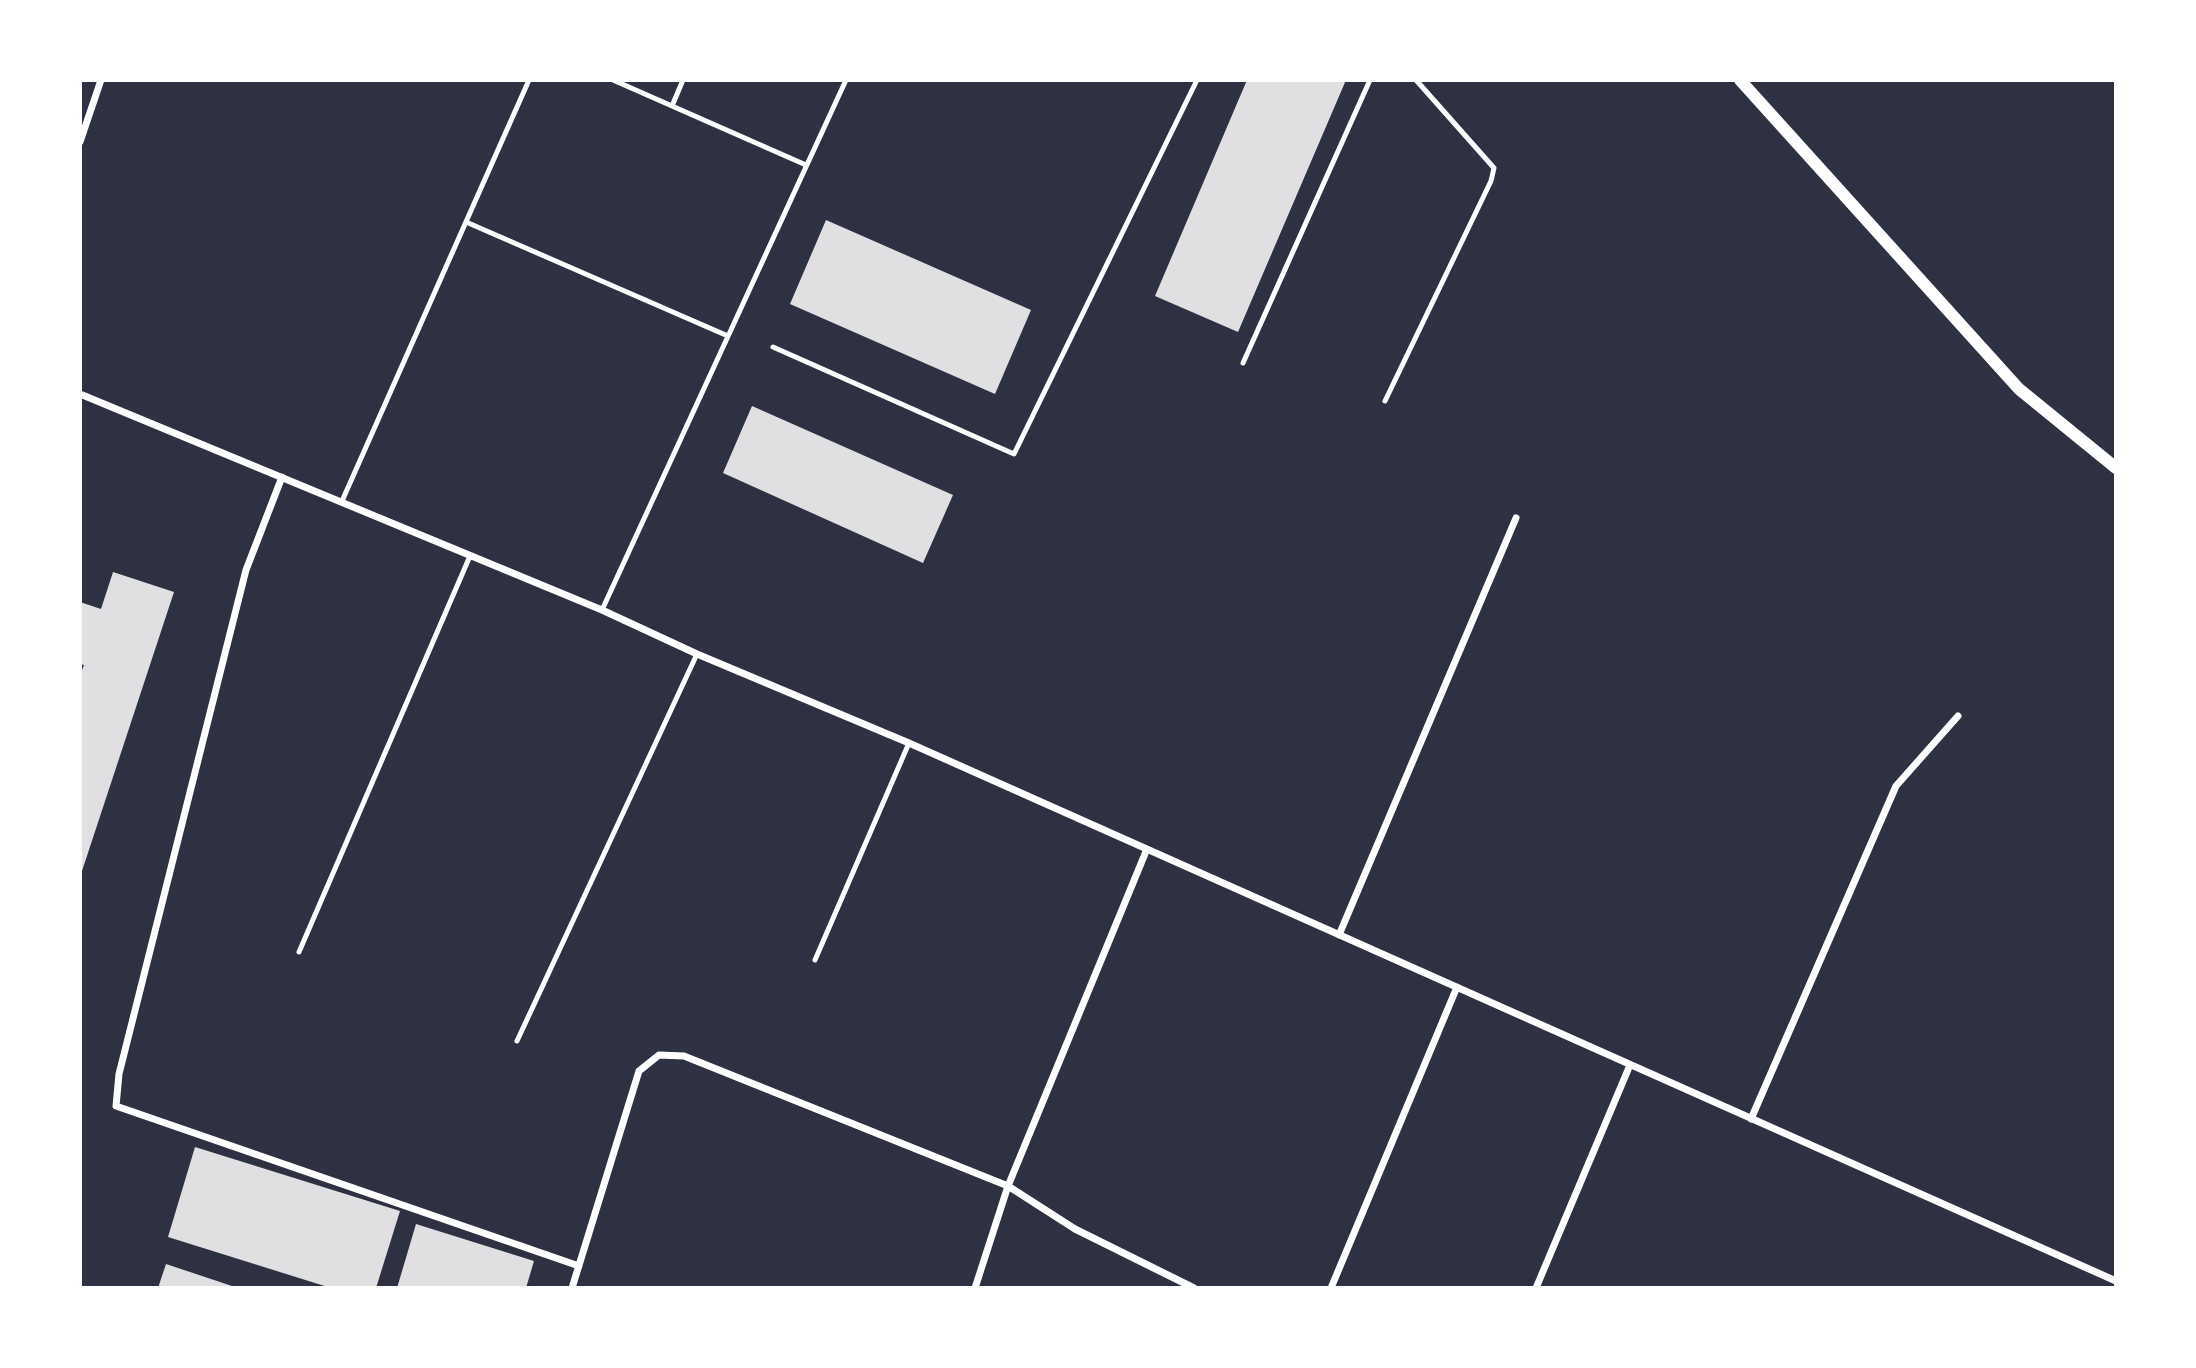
<!DOCTYPE html>
<html>
<head>
<meta charset="utf-8">
<style>
	body { margin:0 }
	#map { position:relative; width:2196px; height:1368px; overflow:hidden; background:#2d3142; font-family:Montserrat,sans-serif }
	canvas { display:block }
	.frame { position:absolute; inset:0; border:82px solid #fff; pointer-events:none }
</style>
</head>
<body>
<div id="map">
<canvas width="2196" height="1368"></canvas>
<div class="frame"></div>
</div>
<script>
const c = document.querySelector('canvas').getContext('2d');
c.lineJoin = 'round';
function fill(path, color) { c.fillStyle = color; c.fill(path, 'evenodd'); }
const shape = rows => new Path2D(rows.map(r => 'M' + r).join(''));
function strokePath(path, color, width, dash) { c.strokeStyle = color; c.lineWidth = width; c.lineCap = dash ? 'butt' : 'round'; c.setLineDash(dash || []); c.stroke(path); }
const building = shape([
	[1247,80,1346,80,1238,332,1155,296],
	[826,220,1031,310,995,394,790,304],
	[752,406,953,495,923,563,723,473],
	[113,572,174,592,81,874,80,675,84,665,80,664,80,602,101,609],
	[195,1147,400,1211,376,1288,331,1288,168,1237],
	[416,1224,534,1261,526,1288,397,1288],
	[166,1264,235,1287,235,1288,158,1288]
]);
const service = shape([
	[613,80,806,165],
	[672,106,683,80],
	[466,222,728,336],
	[773,347,1014,454,1197,80],
	[1243,363,1370,80],
	[1385,401,1491,181,1494,168,1416,80],
	[342,501,529,80],
	[602,610,846,80],
	[299,952,470,556],
	[815,960,909,743],
	[517,1041,697,654]
]);
const minor = shape([
	[80,142,101,80],
	[80,394,602,610,697,654,909,743,2116,1281],
	[282,477,246,570,119,1074,116,1106,579,1266],
	[1339,935,1516,518],
	[1751,1119,1896,786,1958,716],
	[572,1288,639,1071,659,1055,684,1056,1008,1186,1075,1229,1194,1288],
	[975,1288,1008,1186,1147,849],
	[1331,1288,1457,987],
	[1536,1288,1630,1065]
]);
const tertiary = shape([
	[1740,80,2019,389,2116,468]
]);
fill(building, '#e0e0e3');
strokePath(service, '#fff', 5);
strokePath(minor, '#fff', 7);
strokePath(tertiary, '#fff', 12);
</script>
</body>
</html>
